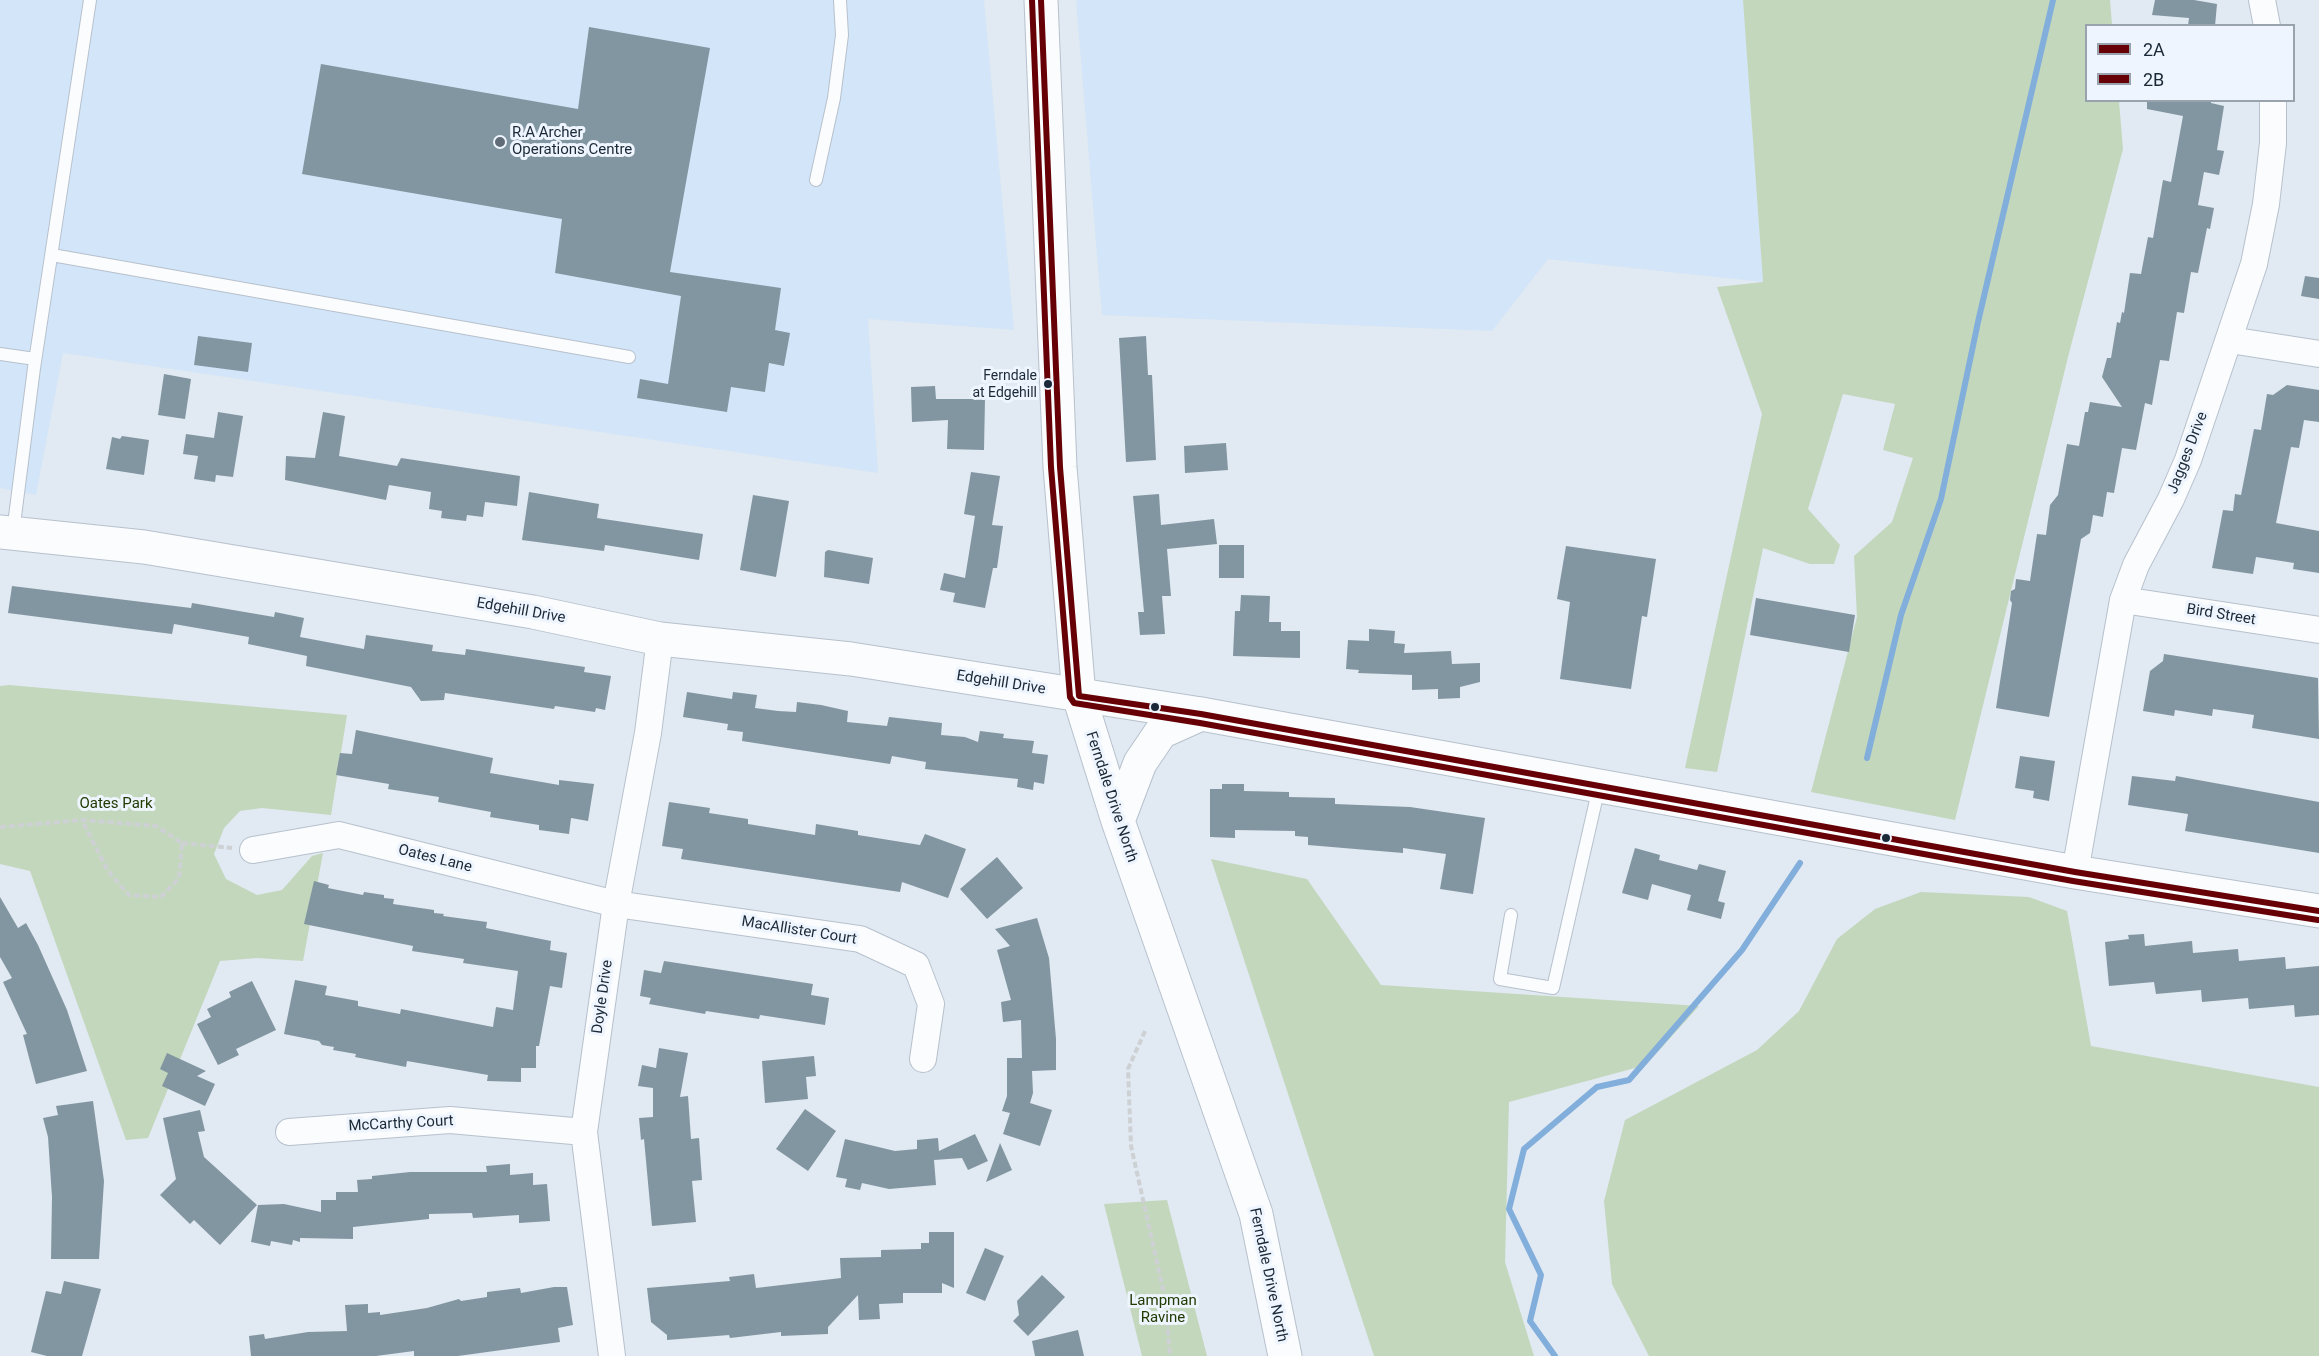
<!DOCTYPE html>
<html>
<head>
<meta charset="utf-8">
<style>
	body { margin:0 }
	#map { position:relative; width:2319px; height:1356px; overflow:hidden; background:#e1e9f2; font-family:Roboto,sans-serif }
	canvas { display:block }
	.legend { position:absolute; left:2085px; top:24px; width:210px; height:78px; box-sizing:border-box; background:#eef5fe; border:2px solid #99a3ae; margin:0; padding:8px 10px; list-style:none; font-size:18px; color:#1a2837 }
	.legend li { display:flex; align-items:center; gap:12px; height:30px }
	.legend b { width:30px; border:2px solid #99a3ae }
</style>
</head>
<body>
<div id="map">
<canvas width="2319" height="1356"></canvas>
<ul class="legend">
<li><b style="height:8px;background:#660006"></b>2A</li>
<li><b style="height:8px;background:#660006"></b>2B</li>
</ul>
</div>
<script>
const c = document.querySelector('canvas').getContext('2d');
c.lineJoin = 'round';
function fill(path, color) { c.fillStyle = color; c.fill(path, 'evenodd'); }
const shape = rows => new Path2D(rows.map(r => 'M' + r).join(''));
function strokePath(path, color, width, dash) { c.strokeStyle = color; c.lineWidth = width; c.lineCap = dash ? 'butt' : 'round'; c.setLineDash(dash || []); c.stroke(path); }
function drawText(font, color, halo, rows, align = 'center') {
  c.font = font + ' Roboto,sans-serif'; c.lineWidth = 6; c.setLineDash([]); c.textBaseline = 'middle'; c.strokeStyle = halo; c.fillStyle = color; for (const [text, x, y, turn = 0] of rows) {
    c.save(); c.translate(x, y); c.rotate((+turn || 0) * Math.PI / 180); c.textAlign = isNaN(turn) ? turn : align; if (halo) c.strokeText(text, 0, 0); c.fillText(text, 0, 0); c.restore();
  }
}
const built = shape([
	[0,0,984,0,1014,330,868,319,878,473,63,353,36,495,0,488],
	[1076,0,1743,0,1763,282,1548,259,1492,331,1102,315]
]);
const green = shape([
	[1743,0,2110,0,2112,25,2086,26,2086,100,2119,101,2123,149,2069,353,1955,820,1811,792,1857,617,1854,556,1892,522,1913,458,1883,450,1895,404,1843,394,1808,509,1840,545,1834,564,1810,564,1763,548,1717,772,1685,768,1762,414,1717,287,1763,282],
	[9,685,347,715,331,815,262,808,240,811,224,828,214,854,226,879,257,895,282,890,312,856,323,853,303,961,257,958,220,961,148,1138,126,1140,30,871,0,864,0,686],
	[1211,859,1307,879,1381,985,1699,1006,1646,1065,1509,1102,1505,1262,1534,1356,1374,1356],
	[1921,892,2029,897,2067,911,2091,1046,2319,1087,2319,1356,1649,1356,1612,1284,1604,1201,1625,1120,1757,1050,1799,1011,1837,939,1875,909],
	[1167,1200,1207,1356,1142,1356,1104,1204]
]);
const stream = shape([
	[1867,758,1901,615,1941,499,1978,322,2053,0],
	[1555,1356,1530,1321,1541,1275,1509,1209,1524,1149,1597,1087,1629,1080,1742,950,1800,863]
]);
const building = shape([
	[2155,0,2194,0,2217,4,2215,26,2188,26,2189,18,2152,15],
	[589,27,710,48,670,272,781,288,775,330,790,333,784,366,769,363,765,392,731,387,727,412,637,398,640,379,668,384,681,296,555,273,562,219,302,174,321,64,578,109],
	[2147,100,2211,100,2211,103,2224,106,2217,150,2224,151,2219,175,2204,172,2198,205,2214,208,2210,229,2207,228,2198,273,2191,272,2184,313,2177,312,2169,361,2160,360,2152,405,2145,403,2136,450,2122,448,2114,493,2107,492,2103,517,2093,515,2090,533,2081,539,2049,717,1996,708,2012,603,2010,600,2011,591,2015,589,2016,579,2030,581,2037,534,2046,535,2050,505,2058,495,2067,444,2079,446,2085,412,2088,412,2090,402,2122,407,2102,377,2107,358,2111,358,2117,322,2120,323,2122,312,2124,313,2130,273,2141,274,2148,237,2153,238,2163,180,2171,182,2183,116,2147,109],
	[2305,276,2319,278,2319,299,2301,296],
	[198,336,252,343,248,372,194,365],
	[1146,336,1148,375,1152,375,1156,460,1126,462,1119,338],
	[164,374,191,379,185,419,158,415],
	[2287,385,2319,390,2319,422,2304,420,2299,448,2291,447,2276,523,2319,531,2319,573,2293,569,2294,563,2256,557,2253,574,2212,568,2223,510,2233,511,2235,494,2241,495,2254,429,2261,430,2267,394,2273,395],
	[935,386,936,399,985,399,984,450,947,449,948,420,912,422,911,387],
	[218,412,243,416,233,477,216,475,215,482,194,479,198,456,183,454,186,434,214,438],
	[323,412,345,416,339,456,397,466,401,458,520,476,517,506,485,502,483,517,467,515,466,521,441,518,442,511,429,509,431,492,389,485,386,500,285,480,286,456,315,458],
	[122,436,149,440,144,475,106,469,112,437,120,439],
	[1226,443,1228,470,1185,473,1184,446],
	[971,472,1000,476,992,525,1003,526,997,568,993,568,985,608,953,602,955,593,940,590,944,573,965,578,975,516,964,514],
	[529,492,599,504,597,518,703,534,699,560,605,545,604,551,522,540],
	[1159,494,1161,525,1214,519,1217,544,1167,549,1171,596,1162,596,1165,634,1140,635,1138,612,1144,612,1133,496],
	[753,495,789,501,776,577,740,570],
	[1219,545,1244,545,1244,578,1219,578],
	[1566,546,1656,559,1647,617,1642,616,1631,689,1560,679,1570,602,1557,599],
	[828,550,873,558,869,584,824,577,825,552],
	[12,586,191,608,192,603,274,617,275,612,304,618,300,637,364,649,366,635,433,645,432,651,465,655,466,649,585,667,584,672,611,676,605,710,596,708,595,712,555,706,554,709,445,693,444,700,421,701,411,687,306,666,307,656,248,644,249,637,174,624,172,634,8,613],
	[1241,595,1270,596,1269,622,1281,622,1281,631,1300,631,1300,658,1233,656,1235,611,1240,611],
	[1756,598,1855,615,1849,652,1750,635],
	[1369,629,1395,631,1394,643,1405,644,1404,653,1451,651,1452,664,1480,663,1480,682,1460,687,1460,698,1438,699,1438,689,1412,690,1412,675,1358,673,1359,670,1346,669,1348,640,1369,641],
	[2164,654,2318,678,2319,739,2252,728,2254,715,2213,709,2212,716,2175,710,2174,716,2143,711,2150,671,2163,661],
	[687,692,732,699,733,692,757,695,755,708,778,711,796,712,797,702,821,705,848,711,847,722,887,726,889,717,942,723,941,735,965,737,978,742,980,731,1004,734,1003,738,1034,741,1032,753,1048,755,1044,784,1034,782,1033,790,1017,787,1018,779,925,769,926,762,892,756,890,764,742,741,743,732,727,730,728,724,683,717],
	[356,730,493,758,490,773,559,785,559,780,594,784,588,821,571,818,569,834,539,830,539,825,490,817,491,812,438,802,439,797,388,789,389,784,336,775,340,753,352,754],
	[2020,756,2055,761,2049,801,2033,798,2034,791,2015,788],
	[2132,776,2175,781,2176,776,2319,802,2319,853,2185,831,2188,814,2128,805],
	[1222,784,1244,784,1244,791,1289,792,1289,797,1335,798,1335,804,1410,807,1485,818,1473,894,1440,889,1446,854,1403,848,1403,853,1308,845,1308,837,1295,836,1295,831,1235,830,1235,838,1210,837,1210,789,1222,789],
	[669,802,710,808,709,813,748,819,748,824,815,835,816,824,858,831,858,835,920,845,925,834,966,849,948,898,902,882,900,892,701,862,681,859,683,849,662,846],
	[1635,848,1660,855,1659,860,1697,870,1699,864,1726,871,1718,901,1725,903,1721,919,1687,910,1691,895,1652,884,1648,900,1622,893],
	[997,857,1023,888,987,919,960,889],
	[314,881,329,885,328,888,363,895,364,892,384,895,384,898,394,899,393,904,434,910,434,913,444,914,443,916,487,922,486,928,551,941,550,950,567,953,562,988,550,986,539,1046,536,1046,536,1068,521,1068,521,1082,487,1081,488,1075,407,1061,406,1067,355,1057,356,1054,333,1050,334,1047,322,1045,319,1041,284,1034,295,980,327,986,325,995,358,1001,358,1006,400,1014,401,1009,493,1027,496,1007,513,1010,518,971,463,963,464,959,412,951,413,946,304,924],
	[0,897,18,928,26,923,38,945,67,1010,87,1071,36,1084,23,1035,27,1034,3,982,12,978,0,957],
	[1037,918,1049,958,1056,1039,1056,1070,1032,1071,1033,1093,1030,1103,1052,1110,1040,1146,1003,1134,1010,1113,1002,1111,1007,1096,1007,1058,1022,1058,1021,1020,1003,1022,1001,1002,1011,1000,997,950,1010,946,995,929],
	[2144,934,2145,946,2192,941,2193,953,2238,949,2239,961,2285,957,2286,969,2319,966,2319,1015,2295,1017,2294,1005,2249,1009,2248,998,2202,1002,2201,990,2156,994,2154,982,2109,986,2105,942,2129,939,2128,935],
	[664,961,813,984,811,995,829,998,825,1025,760,1015,759,1019,706,1011,705,1014,649,1004,651,998,640,996,644,970,661,973],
	[252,981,276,1030,236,1049,239,1055,218,1065,197,1024,211,1017,207,1009,231,997,229,992],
	[659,1048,688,1053,680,1097,688,1096,691,1139,699,1138,702,1180,692,1181,696,1222,652,1226,644,1139,641,1140,639,1118,653,1117,653,1088,638,1086,642,1065,656,1068],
	[167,1053,206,1071,197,1076,215,1084,205,1106,162,1086,168,1073,160,1069],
	[814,1056,816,1076,806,1077,808,1099,765,1103,762,1061],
	[93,1101,104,1181,99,1259,51,1259,52,1197,48,1137,43,1118,58,1115,56,1106],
	[805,1109,836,1131,808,1171,776,1149],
	[200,1110,205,1131,198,1132,204,1157,257,1205,220,1245,194,1220,190,1224,160,1195,176,1179,163,1118],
	[975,1134,988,1161,968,1170,962,1158,934,1160,936,1185,889,1189,862,1183,860,1190,845,1187,847,1179,836,1177,845,1139,895,1151,917,1149,917,1140,938,1138,939,1151],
	[1000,1143,1012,1170,986,1182],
	[510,1164,510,1175,533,1173,533,1185,547,1184,550,1221,519,1223,519,1215,473,1218,472,1213,429,1214,429,1219,353,1227,353,1239,300,1238,300,1242,293,1240,292,1245,271,1241,270,1246,251,1242,258,1205,284,1204,321,1212,321,1200,336,1200,336,1192,358,1192,357,1180,372,1179,372,1176,410,1172,487,1172,486,1166],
	[929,1232,954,1232,954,1288,942,1283,942,1293,903,1293,903,1303,879,1304,880,1319,859,1320,858,1295,828,1327,828,1334,781,1336,781,1332,730,1338,729,1335,667,1340,667,1335,651,1322,647,1288,730,1281,729,1277,754,1274,756,1288,841,1278,840,1258,881,1257,881,1250,921,1249,921,1243,929,1243],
	[985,1248,1004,1256,985,1301,966,1293],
	[1042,1275,1065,1297,1028,1336,1013,1321,1019,1315,1017,1301],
	[64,1281,101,1289,82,1356,47,1356,31,1352,46,1291,61,1294],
	[554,1287,567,1287,573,1325,558,1328,560,1342,458,1356,414,1356,414,1351,376,1356,251,1356,249,1336,264,1334,265,1339,308,1332,347,1331,345,1305,368,1304,368,1313,380,1312,380,1315,427,1308,459,1299,461,1301,487,1297,487,1292,520,1288,521,1293],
	[1078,1330,1084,1356,1035,1356,1032,1341]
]);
const path = shape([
	[0,827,82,820,156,826,182,843,179,878,161,897,129,895,108,871,82,820],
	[182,843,232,848],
	[1145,1031,1128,1069,1131,1146,1165,1298,1170,1356]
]);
const lane = shape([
	[816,180,834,98,842,35,840,0],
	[52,255,629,357],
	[0,354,35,359],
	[13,532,34,368,90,0],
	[1511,915,1500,979,1553,988,1599,787]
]);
const street = shape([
	[2262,0,2267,26],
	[2230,340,2319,354],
	[2123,600,2319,630],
	[253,850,339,835,616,904,860,939,916,965,931,1004,923,1059],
	[2075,872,2123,600,2136,565,2171,499,2188,460,2254,264,2266,204,2273,143,2273,100],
	[289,1132,450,1120,584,1132],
	[612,1356,584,1132,616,904,648,733,660,639]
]);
const secondary = shape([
	[0,532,144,547,533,612,660,639,851,659,1201,714,2075,872,2319,911]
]);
const primary = shape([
	[1041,0,1060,467,1079,696,1118,821,1256,1214,1285,1356],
	[1118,821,1140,763,1161,732,1201,714]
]);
const bus1 = shape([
	[1041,0,1060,467,1079,696,1201,714,2075,872,2319,911]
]);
const bus2 = shape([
	[1032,0,1051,467,1070,697,1074,703,1200,723,2073,881,2318,920]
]);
const markers = [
	[500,142,6,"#606c78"],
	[1048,384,5,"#1a2837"],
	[1155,707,5,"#1a2837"],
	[1886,838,5,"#1a2837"]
];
const busNames = [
	["Ferndale",1037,376],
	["at Edgehill",1037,393]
];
const poiNames = [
	["R.A Archer",512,133],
	["Operations Centre",512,150]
];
const streetNames = [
	["Jagges Drive",2188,453,-69],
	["Edgehill Drive",521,611,10],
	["Bird Street",2221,615,9],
	["Edgehill Drive",1001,683,9],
	["Ferndale Drive North",1111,797,72],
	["Oates Lane",435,859,14],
	["MacAllister Court",799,931,9],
	["Doyle Drive",603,997,-82],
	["McCarthy Court",401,1124,-3],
	["Ferndale Drive North",1268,1275,78]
];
const parkNames = [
	["Oates Park",116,804],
	["Lampman",1163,1301],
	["Ravine",1163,1318]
];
fill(built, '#d3e5f8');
fill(green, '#c3d7bd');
strokePath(stream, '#82aedc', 6);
fill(building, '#8296a1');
strokePath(lane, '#b7c1cd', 14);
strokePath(street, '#b7c1cd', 28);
strokePath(secondary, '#b7c1cd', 35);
strokePath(primary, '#b7c1cd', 35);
strokePath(path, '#ced1d4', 4, [6, 3]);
strokePath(lane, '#fafcfd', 12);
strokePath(street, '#fafcfd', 26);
strokePath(secondary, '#fafcfd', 33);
strokePath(primary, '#fafcfd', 33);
strokePath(bus1, '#660006', 6);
strokePath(bus2, '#660006', 6);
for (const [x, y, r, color] of markers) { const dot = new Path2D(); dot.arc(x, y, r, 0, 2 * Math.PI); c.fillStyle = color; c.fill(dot); strokePath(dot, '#eef5fe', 2); }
drawText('14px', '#1a2837', '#eef5fe', busNames, 'right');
drawText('15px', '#1a2837', '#eef5fe', poiNames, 'left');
drawText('15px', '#1a2837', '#eef5fe', streetNames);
drawText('15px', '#223b03', '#eef5fe', parkNames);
</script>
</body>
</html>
